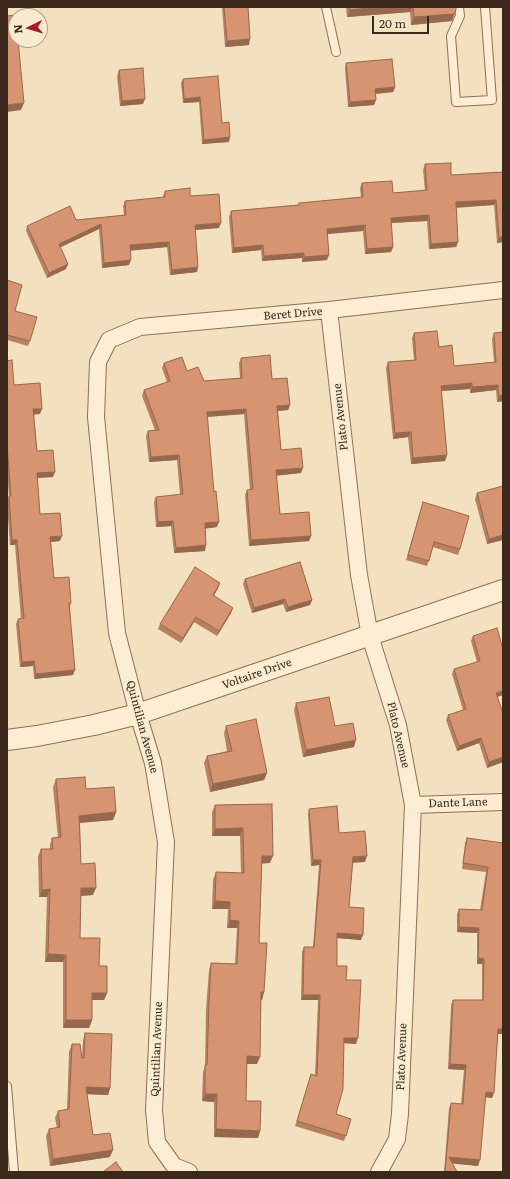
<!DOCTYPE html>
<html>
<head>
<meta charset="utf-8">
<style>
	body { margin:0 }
	#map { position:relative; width:510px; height:1179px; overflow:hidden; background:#f3e0bf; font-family:Literata,serif }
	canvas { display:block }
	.frame { position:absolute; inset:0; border:8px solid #3c291b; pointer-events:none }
	.north { position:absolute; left:8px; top:8px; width:40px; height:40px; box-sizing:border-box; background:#f9ebd0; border:1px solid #ad9d88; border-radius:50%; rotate:265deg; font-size:11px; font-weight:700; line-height:16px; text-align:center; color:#3c291b }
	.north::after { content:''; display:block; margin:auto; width:14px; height:18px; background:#a41e28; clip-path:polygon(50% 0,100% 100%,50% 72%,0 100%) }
	.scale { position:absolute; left:372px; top:16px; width:57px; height:18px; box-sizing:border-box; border:2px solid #3c291b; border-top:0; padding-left:5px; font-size:12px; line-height:14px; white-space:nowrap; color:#3c291b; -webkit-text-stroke:3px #f9ebd0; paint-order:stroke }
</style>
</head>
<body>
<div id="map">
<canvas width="510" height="1179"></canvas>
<div class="frame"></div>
<div class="north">N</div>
<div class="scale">20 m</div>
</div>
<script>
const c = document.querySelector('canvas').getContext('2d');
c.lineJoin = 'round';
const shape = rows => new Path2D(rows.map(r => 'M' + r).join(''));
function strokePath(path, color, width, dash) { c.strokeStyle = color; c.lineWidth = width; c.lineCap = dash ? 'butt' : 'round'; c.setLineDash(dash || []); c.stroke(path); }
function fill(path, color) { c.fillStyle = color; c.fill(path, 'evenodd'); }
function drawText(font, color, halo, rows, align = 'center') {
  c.font = font + ' Literata,serif'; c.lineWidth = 3.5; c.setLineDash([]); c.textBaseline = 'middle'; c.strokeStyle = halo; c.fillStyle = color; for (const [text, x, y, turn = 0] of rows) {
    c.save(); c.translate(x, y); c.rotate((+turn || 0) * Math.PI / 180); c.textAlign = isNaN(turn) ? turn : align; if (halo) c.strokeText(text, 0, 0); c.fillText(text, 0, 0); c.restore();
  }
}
const service = shape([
	[326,7,336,52],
	[459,7,460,16,451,36,456,102,492,100,485,7],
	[7,1086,14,1172]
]);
const minor = shape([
	[329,310,359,575,370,636,398,725,413,805,400,1114,397,1139,379,1172],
	[413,805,503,802],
	[189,1172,174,1166,157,1142,154,1110,166,842,153,763,138,714,117,633,96,417,98,362,109,340,140,327,329,310,503,290]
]);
const tertiary = shape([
	[7,740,37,736,94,725,138,714,503,590]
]);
const wall = shape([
	[222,7,248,7,249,45,225,47],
	[346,7,456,7,453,18,452,21,411,25,410,12,347,17],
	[346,63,395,87,393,92,376,94,376,100,374,105,348,107,345,68],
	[119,70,143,104,120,106,117,76],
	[183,79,222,123,229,142,202,144,199,102,183,103,181,83],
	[425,164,451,175,503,172,503,242,497,243,494,205,456,207,458,242,456,247,429,249,427,221,391,223,393,247,391,252,365,254,363,231,328,234,327,260,302,262,302,258,262,261,261,250,232,253,229,217,231,211,298,205,299,203,361,197,360,188,362,183,393,193,425,191,423,170],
	[165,191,190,196,219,228,195,230,198,267,197,272,170,275,167,247,130,250,129,265,102,268,99,229,60,247,68,264,66,269,47,278,26,231,27,226,76,220,124,215,123,206,125,201,163,198,163,196],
	[7,280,15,311,30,341,28,346,7,340],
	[414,333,439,347,454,366,494,362,492,339,494,333,503,401,497,402,496,390,470,393,470,389,441,391,447,455,445,461,411,464,408,437,393,439,386,368,388,362,414,360,412,338],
	[241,358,272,379,290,405,288,410,278,411,281,450,301,473,276,475,280,514,311,536,309,541,249,546,245,495,247,490,250,490,244,414,207,417,217,527,205,528,205,551,174,553,171,526,156,527,154,502,156,497,180,495,177,460,149,462,146,436,148,431,155,430,142,396,144,390,167,382,162,368,164,363,187,371,204,381,240,378,239,363],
	[7,361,14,385,40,414,34,414,37,451,53,477,37,478,40,514,60,541,51,542,54,578,71,603,70,607,73,675,34,679,33,666,20,667,16,624,18,619,21,619,15,545,10,545,7,505,7,500,9,496,7,473],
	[503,486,503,540,487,544,475,499,477,493],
	[423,502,460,549,458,555,433,547,427,566,406,560],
	[245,579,312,600,310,605,286,612,283,604,252,613,243,584],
	[220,583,218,588,214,596,231,613,217,636,194,622,181,643,158,629,160,624],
	[473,636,497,697,503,762,487,768,479,743,457,751,446,720,448,715,463,710,452,674,454,669,477,662,471,641],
	[296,703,335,726,354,747,303,757,294,710],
	[226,726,267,773,264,780,210,792,204,763,207,756,227,751,224,733],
	[56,779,86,789,116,812,113,820,80,823,81,864,93,895,81,896,80,938,99,966,107,993,104,1000,92,1000,92,1020,89,1028,63,1028,63,962,45,962,47,897,39,897,38,856,41,849,50,849,50,845,52,838,58,838,53,787],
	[272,804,270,863,262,863,259,943,264,992,262,1000,261,1000,257,1064,246,1064,246,1101,260,1131,258,1138,214,1137,214,1102,202,1101,203,1072,205,1067,206,1010,209,970,211,963,235,964,237,928,227,928,228,909,212,909,213,880,216,872,241,873,240,836,212,836,212,812,215,805],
	[309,809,339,833,365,862,353,862,349,907,361,940,337,938,337,966,346,980,356,1044,344,1043,336,1114,351,1119,344,1141,295,1126,311,1074,315,1076,318,1000,301,1000,302,952,304,947,313,947,319,865,311,866,308,814],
	[467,838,503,843,498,1034,492,1098,485,1097,478,1166,452,1163,457,1172,444,1172,449,1108,451,1103,461,1104,464,1070,448,1069,451,1005,453,1000,482,1000,482,964,477,964,477,933,457,932,457,914,459,909,480,910,486,872,462,869,465,843],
	[85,1033,110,1088,108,1095,87,1094,93,1135,110,1157,50,1166,46,1136,49,1129,57,1128,55,1118,58,1111,67,1110,69,1052,72,1044,82,1058,83,1040]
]);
const shadedWall = shape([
	[379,7,412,7,410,12,347,17,350,10],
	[456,10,452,21,411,25,414,17],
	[250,39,249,45,225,47,227,41],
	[395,87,393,92,373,94,375,89],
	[200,97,199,102,183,103,184,99],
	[145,99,143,104,120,106,122,101],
	[376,100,374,105,348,107,350,102],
	[24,103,21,110,7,112,7,105],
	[230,137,229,142,202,144,204,140],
	[496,200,494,205,454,208,456,202],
	[429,215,427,221,389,223,391,218],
	[221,223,219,228,193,230,195,225],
	[101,224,99,229,57,249,59,244],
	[365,225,363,231,325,234,327,229],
	[499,237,503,237,503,242,497,243],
	[169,242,167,247,128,251,130,245],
	[458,242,456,247,429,249,431,244],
	[263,245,261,250,232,253,234,248],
	[393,247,391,252,365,254,367,249],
	[304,253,302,258,262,261,264,256],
	[329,255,327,260,302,262,304,257],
	[131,260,129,265,102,268,104,263],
	[68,264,66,269,47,278,49,273],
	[198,267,197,272,170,275,172,270],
	[472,383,470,389,439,391,441,386],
	[498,385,496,390,470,393,472,387],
	[503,395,503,401,497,402,499,396],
	[290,405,288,410,275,411,277,406],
	[33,409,42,409,40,414,31,415],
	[246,409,244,414,205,417,207,412],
	[411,432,408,437,393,439,395,433],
	[179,455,177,460,149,462,151,457],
	[447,455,445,461,411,464,413,458],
	[303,468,301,473,274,476,276,470],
	[55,472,53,477,35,478,37,473],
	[173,521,171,526,156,527,158,522],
	[219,522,217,527,203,529,205,523],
	[503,535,503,540,487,544,489,539],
	[62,536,60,541,49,542,50,537],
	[311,536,309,541,249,546,251,540],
	[12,540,17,540,15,545,10,545],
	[206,545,205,551,174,553,176,548],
	[220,583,218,588,211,600,213,595],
	[285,599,283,604,252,613,254,608],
	[312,600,310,605,286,612,288,607],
	[233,608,231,613,217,636,219,631],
	[196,617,194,622,181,643,183,638],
	[34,661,33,666,20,667,22,662],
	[75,670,73,675,34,679,36,674],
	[503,691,503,695,494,698,496,693],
	[481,738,479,743,457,751,459,746],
	[356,740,354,747,303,757,306,750],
	[503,757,503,762,487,768,489,762],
	[267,773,264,780,210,792,213,784],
	[116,812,113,820,77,823,79,816],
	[243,828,240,836,212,836,215,829],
	[262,856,273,856,270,863,259,864],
	[367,856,365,862,351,863,353,857],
	[313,860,321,860,319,865,311,866],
	[81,888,96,888,93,895,78,896],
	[50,889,47,897,39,897,42,890],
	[215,901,230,902,228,909,212,909],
	[230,920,239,921,237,928,227,928],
	[459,927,479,928,477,933,457,932],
	[337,933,363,935,361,940,336,938],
	[48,954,66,955,63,962,45,962],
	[478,958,484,959,482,964,477,964],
	[261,992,264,992,262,1000,258,1000],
	[92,993,107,993,104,1000,89,1000],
	[303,995,320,995,318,1000,301,1000],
	[66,1020,92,1020,89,1028,63,1028],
	[498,1029,503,1029,503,1034,496,1034],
	[344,1038,358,1038,356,1044,342,1043],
	[247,1056,260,1057,257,1064,244,1064],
	[450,1064,466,1065,464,1070,448,1069],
	[86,1087,110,1088,108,1095,83,1094],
	[486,1092,494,1093,492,1098,484,1097],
	[205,1094,217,1094,214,1102,202,1101],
	[216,1129,260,1131,258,1138,214,1137],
	[113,1150,110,1157,50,1166,53,1159],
	[449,1157,480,1160,478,1166,447,1163]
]);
const building = shape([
	[224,7,248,7,250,39,227,41,224,7],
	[350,7,379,7,350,10,350,7],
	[413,7,456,7,456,10,454,14,414,17,413,7],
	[15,15,16,25,16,40,18,40,24,103,7,105,7,16,15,15],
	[392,59,395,87,375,89,376,100,350,102,346,63,392,59],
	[143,68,145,99,122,101,119,70,143,68],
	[218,76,222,123,229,122,230,137,204,140,200,97,184,99,183,79,218,76],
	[451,163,451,175,503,172,503,237,499,237,496,200,456,202,458,242,431,244,429,215,391,218,393,247,367,249,365,225,327,229,329,255,304,257,304,253,264,256,263,245,234,248,231,211,299,205,299,203,363,197,362,183,392,181,393,193,427,190,425,164,451,163],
	[190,188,190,196,219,194,221,223,195,225,198,267,172,270,169,242,130,245,131,260,104,263,101,224,59,244,68,264,49,273,27,226,70,206,76,220,126,215,125,201,165,197,165,191,190,188],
	[7,280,22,285,15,311,37,317,30,341,7,335,7,280],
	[437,331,439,347,452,345,454,366,496,362,494,333,503,332,503,395,499,396,498,385,472,387,472,383,441,386,447,455,413,458,411,432,395,433,388,362,416,360,414,333,437,331],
	[270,355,272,379,287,378,290,405,277,406,281,450,301,448,303,468,276,470,280,514,309,512,311,536,251,540,247,490,253,489,246,409,207,412,214,492,216,491,219,522,205,523,206,545,176,548,173,521,158,522,156,497,183,494,179,455,151,457,148,431,159,430,144,390,170,381,164,363,182,357,187,371,198,367,204,381,242,378,241,358,270,355],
	[12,360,14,385,40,383,42,409,33,409,37,451,53,450,55,472,37,473,40,514,60,513,62,536,50,537,54,578,69,577,71,603,69,603,75,670,36,674,34,661,22,662,18,619,24,618,17,540,12,540,9,496,11,496,7,446,7,361,12,360],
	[503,486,503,535,489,539,477,493,503,486],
	[423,502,469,516,460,549,434,542,429,561,408,555,423,502],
	[300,562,312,600,288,607,285,599,254,608,245,579,300,562],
	[195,567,220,583,213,595,233,608,219,631,196,617,183,638,160,624,195,567],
	[497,628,503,649,503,691,496,693,503,713,503,757,489,762,481,738,459,746,448,715,466,709,454,669,480,661,473,636,497,628],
	[329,697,335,726,353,723,356,740,306,750,296,703,329,697],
	[256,719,267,773,213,784,207,756,232,751,226,726,256,719],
	[85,777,86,789,114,787,116,812,79,816,81,864,95,863,96,888,81,888,80,938,100,938,99,966,107,966,107,993,92,993,92,1020,66,1020,66,955,48,954,50,889,42,890,41,849,53,849,52,838,61,837,56,779,85,777],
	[272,804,273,856,262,856,259,943,267,943,264,992,261,992,260,1057,247,1056,246,1101,261,1101,260,1131,216,1129,217,1094,205,1094,205,1065,207,1065,209,1003,211,963,237,964,239,921,230,920,230,902,215,901,216,872,244,873,243,828,215,829,215,805,272,804],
	[337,806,339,833,365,831,367,856,353,857,349,907,364,908,363,935,337,933,337,966,347,966,346,980,361,980,358,1038,344,1038,343,1089,336,1114,351,1119,346,1136,297,1121,311,1074,317,1076,320,995,303,995,304,947,314,947,321,860,313,860,309,809,337,806],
	[467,838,503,843,503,1029,498,1029,494,1093,486,1092,480,1160,449,1157,457,1172,445,1172,451,1103,463,1104,466,1065,450,1064,453,1000,483,1000,484,959,478,958,479,928,459,927,459,909,482,910,488,867,463,863,467,838],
	[85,1033,112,1034,110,1088,86,1087,93,1135,110,1133,113,1150,53,1159,49,1129,60,1127,58,1111,69,1109,72,1044,80,1044,82,1058,84,1058,85,1033],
	[116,1162,123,1172,103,1172,116,1162]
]);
const streetNames = [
	["Beret Drive",293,314,-5],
	["Plato Avenue",341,417,-96],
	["Voltaire Drive",257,674,-19],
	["Quintilian Avenue",142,727,75],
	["Plato Avenue",398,735,77],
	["Dante Lane",458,803,-2],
	["Quintilian Avenue",157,1049,-88],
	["Plato Avenue",402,1057,-88]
];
strokePath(service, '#8e7055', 10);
strokePath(minor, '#8e7055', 18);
strokePath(tertiary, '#8e7055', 22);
strokePath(service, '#fdeed3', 8);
strokePath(minor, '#fdeed3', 16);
strokePath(tertiary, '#fdeed3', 20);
fill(wall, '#b87f60');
fill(shadedWall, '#96684e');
fill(building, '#d69470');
strokePath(building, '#96684e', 1);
drawText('11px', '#3c291b', '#f9ebd0', streetNames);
</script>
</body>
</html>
